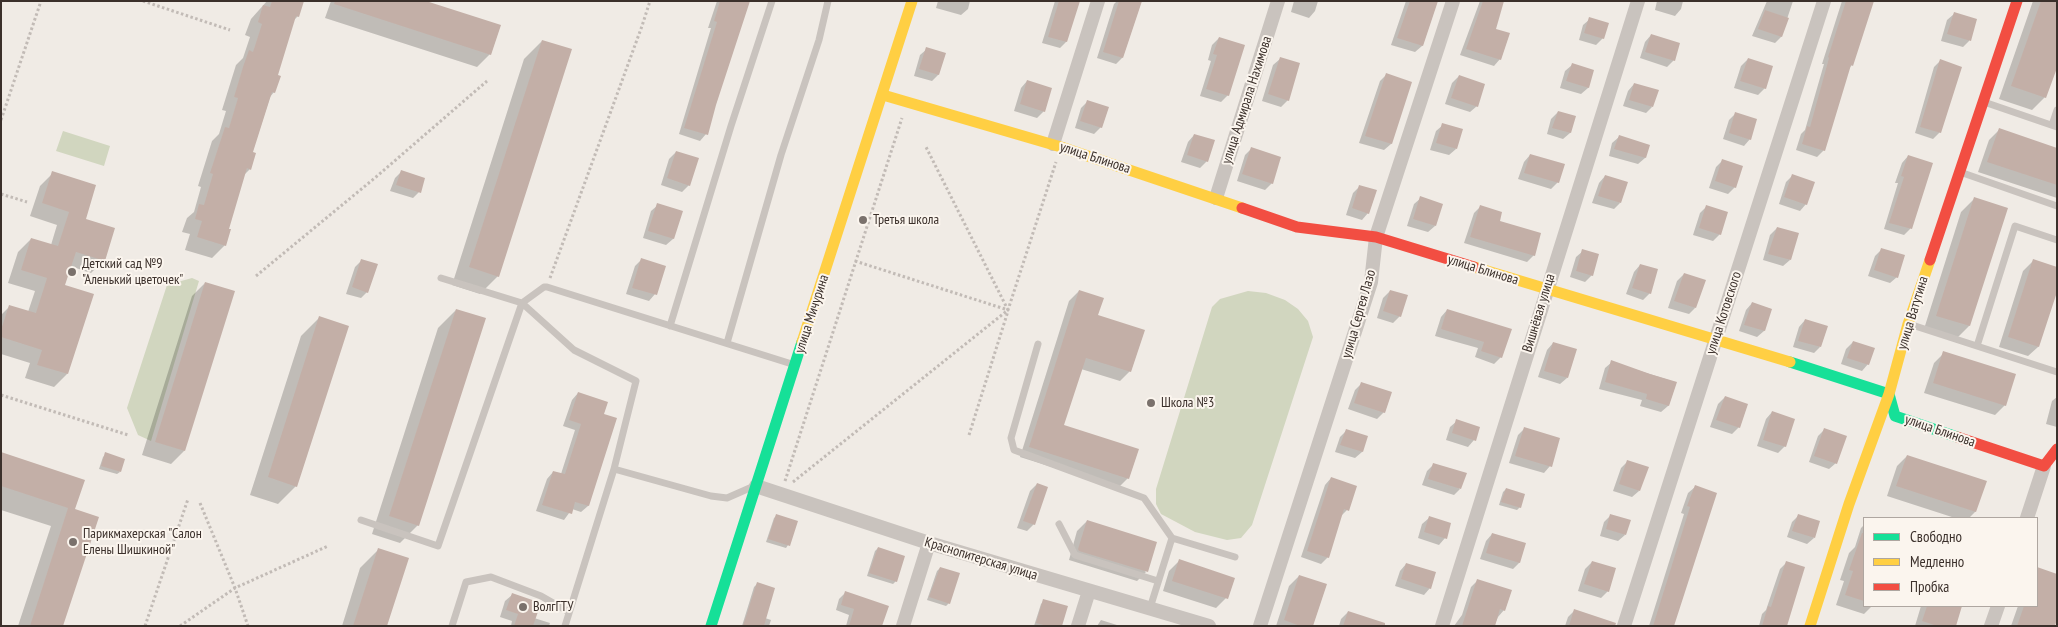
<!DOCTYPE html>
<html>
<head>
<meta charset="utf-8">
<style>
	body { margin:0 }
	#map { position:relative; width:2058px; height:627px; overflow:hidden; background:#f0ebe5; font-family:"PT Sans Narrow",sans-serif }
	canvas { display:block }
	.frame { position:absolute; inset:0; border:2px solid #3b302b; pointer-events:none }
	.legend { position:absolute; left:1863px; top:517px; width:175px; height:90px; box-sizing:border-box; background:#fbf5ee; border:1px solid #aea6a0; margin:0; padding:6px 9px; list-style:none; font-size:15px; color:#3b302b }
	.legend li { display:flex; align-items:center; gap:10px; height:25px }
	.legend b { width:25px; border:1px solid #aea6a0 }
</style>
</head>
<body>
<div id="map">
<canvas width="2058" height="627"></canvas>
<div class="frame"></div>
<ul class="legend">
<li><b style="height:6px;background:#16e098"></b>Свободно</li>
<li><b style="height:6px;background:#ffcf43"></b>Медленно</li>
<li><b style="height:6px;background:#f24e42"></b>Пробка</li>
</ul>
</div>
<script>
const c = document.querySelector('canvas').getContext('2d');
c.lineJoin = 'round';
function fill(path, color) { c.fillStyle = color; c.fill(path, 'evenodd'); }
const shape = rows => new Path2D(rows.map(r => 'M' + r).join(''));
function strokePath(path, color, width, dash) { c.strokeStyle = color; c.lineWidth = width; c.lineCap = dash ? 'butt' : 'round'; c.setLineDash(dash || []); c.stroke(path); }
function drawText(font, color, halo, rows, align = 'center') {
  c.font = font + ' "PT Sans Narrow",sans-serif'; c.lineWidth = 4; c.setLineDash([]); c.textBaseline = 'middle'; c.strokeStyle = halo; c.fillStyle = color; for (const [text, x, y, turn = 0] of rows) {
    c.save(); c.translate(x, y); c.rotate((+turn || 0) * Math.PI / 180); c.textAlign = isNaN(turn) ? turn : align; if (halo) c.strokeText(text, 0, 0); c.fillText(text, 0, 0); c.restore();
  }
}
const green = shape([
	[63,131,110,146,104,166,56,151],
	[192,278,199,281,151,441,138,435,127,408,167,285],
	[1248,291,1266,293,1285,300,1298,309,1308,321,1313,337,1252,525,1241,538,1227,540,1195,532,1161,514,1156,504,1156,489,1212,307,1220,299]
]);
const shadow = shape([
	[267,1,300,1,298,16,293,21,276,76,274,92,270,97,252,153,250,169,244,175,227,230,225,245,212,258,185,250,190,234,182,232,187,218,194,212,201,187,198,186,212,141,219,134,226,111,222,110,231,81,236,65,243,58,250,37,245,35,251,19],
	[331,1,422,1,490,54,477,67,325,18],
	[717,1,749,1,706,134,700,141,679,134,711,28,708,28],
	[938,1,970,1,968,9,961,15,936,8],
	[1055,1,1079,1,1066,42,1060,48,1042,43],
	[1117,1,1133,1,1122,58,1116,64,1097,58,1114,4],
	[1294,1,1318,1,1315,11,1309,18,1291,12],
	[1406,1,1436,1,1422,46,1415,52,1391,45],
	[1480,1,1503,1,1494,30,1500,59,1494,66,1460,55],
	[1657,1,1683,1,1681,9,1675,16,1655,10],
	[1767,1,1793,1,1781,37,1775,43,1752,36],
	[1842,1,1873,1,1852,65,1849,68,1824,150,1817,157,1796,150,1801,134,1805,130,1824,64,1822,64],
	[2033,1,2057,1,2045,97,2032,110,1999,99],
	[1954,14,1975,20,1969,41,1963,47,1941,41,1947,20],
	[1590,19,1603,38,1596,45,1579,40,1583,25],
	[1651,35,1674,60,1667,67,1640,58,1645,42],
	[1219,38,1228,95,1221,102,1200,96,1211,61,1208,60,1212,45],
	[542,41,498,276,480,294,452,285,524,59],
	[927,49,945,54,938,75,932,81,914,76,920,55],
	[1280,59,1288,100,1281,107,1262,101,1273,65],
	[1748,59,1765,88,1758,95,1734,88,1741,66],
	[1940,61,1940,132,1933,139,1915,133,1934,67],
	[1572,65,1593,71,1588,88,1581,94,1560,88,1565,71],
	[1386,75,1410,82,1391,144,1384,150,1359,143,1380,81],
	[1459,76,1477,106,1470,112,1445,104,1452,83],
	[1027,81,1044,111,1037,118,1014,111,1021,88],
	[1634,84,1652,107,1646,113,1623,106,1628,91],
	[1088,101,1101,127,1094,134,1075,128,1081,108],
	[1558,112,1574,117,1570,133,1563,139,1547,134,1551,119],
	[1735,114,1750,139,1744,146,1723,139,1729,120],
	[1443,125,1456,149,1449,155,1430,150,1436,131],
	[1999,130,2057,149,2057,198,1978,172,1989,140],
	[1194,135,1207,161,1200,168,1181,162,1188,142],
	[1619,137,1648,145,1645,158,1638,164,1609,156,1612,143],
	[1251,149,1272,183,1265,190,1237,181,1245,155],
	[676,152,689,185,682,192,661,185,669,159],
	[1530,155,1558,182,1551,189,1518,179,1524,162],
	[1908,156,1931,164,1910,229,1904,235,1884,229,1898,183,1895,183,1902,163],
	[1722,161,1735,187,1728,194,1709,188,1716,167],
	[401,172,419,192,413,198,390,191,395,178],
	[53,173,84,220,104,260,91,273,70,266,63,286,67,374,54,387,25,378,30,363,1,354,1,315,10,306,28,312,35,291,8,283,18,252,31,239,51,245,57,225,30,216,40,186],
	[1605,176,1620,203,1614,209,1592,203,1599,183],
	[1792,176,1806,204,1800,211,1779,204,1786,182],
	[1360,186,1368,213,1362,220,1346,215,1353,193],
	[1421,198,1435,226,1428,232,1407,226,1414,204],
	[1974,199,1969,326,1956,339,1924,329,1961,212],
	[658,205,681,212,673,239,666,245,643,238,651,211],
	[1480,207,1534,255,1527,262,1464,243,1474,213],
	[1706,207,1720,234,1713,241,1693,235,1700,213],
	[1777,228,1790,260,1783,266,1763,260,1770,235],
	[1882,249,1897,277,1890,283,1868,276,1875,256],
	[1583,251,1592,275,1585,282,1570,277,1576,257],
	[362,260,367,292,361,298,346,294,355,267],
	[641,260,655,294,649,301,626,294,635,266],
	[2033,261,2038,347,2028,356,1999,347,2023,271],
	[1640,265,1650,293,1643,300,1626,294,1634,272],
	[1684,274,1695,308,1689,314,1668,308,1677,281],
	[205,283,184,451,171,464,142,455,192,296],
	[1079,291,1130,371,1120,381,1081,369,1063,426,1128,478,1118,488,1020,457,1069,301],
	[1390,291,1400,316,1393,323,1377,318,1383,298],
	[1752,303,1771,309,1764,331,1757,337,1739,331,1746,310],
	[456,310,418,525,400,543,372,534,438,328],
	[1447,310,1510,330,1501,357,1494,364,1475,357,1478,348,1435,336,1441,317],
	[319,318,296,486,278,504,250,495,301,336],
	[1805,320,1820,347,1814,353,1793,347,1799,327],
	[1853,342,1868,364,1862,371,1841,364,1846,349],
	[1553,343,1567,378,1560,384,1538,377,1547,350],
	[1944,353,2005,405,1995,415,1924,393,1934,363],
	[1612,362,1675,382,1668,406,1661,412,1640,406,1642,400,1599,389,1605,368],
	[1361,384,1384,412,1377,419,1348,409,1355,390],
	[578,393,603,415,588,506,581,512,572,509,564,520,536,511,547,479,553,472,561,474,575,430,563,426,572,400],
	[1725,397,1739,427,1732,434,1710,427,1718,404],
	[2057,397,2057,427,2046,424,2052,401],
	[1772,412,1785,446,1778,453,1757,446,1766,419],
	[1457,421,1474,440,1468,447,1446,440,1450,427],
	[1525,428,1550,466,1544,473,1509,463,1518,435],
	[1825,429,1836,463,1829,469,1809,462,1818,436],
	[1346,431,1366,437,1362,452,1355,458,1335,452,1340,437],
	[1,454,74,510,62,626,18,626,51,526,1,510],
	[106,454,120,472,117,474,99,469,103,457],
	[1907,456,1985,482,1975,512,1969,518,1955,518,1887,496,1897,466],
	[1628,461,1639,491,1632,497,1613,491,1621,468],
	[1434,464,1460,489,1454,495,1422,485,1427,471],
	[1331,478,1347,510,1340,517,1328,557,1321,564,1301,557,1325,485],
	[1037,484,1034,524,1027,531,1017,528,1030,491],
	[1695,487,1672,626,1649,626,1684,514,1681,513,1688,493],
	[1506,489,1520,507,1517,510,1499,505,1503,492],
	[777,515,788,545,786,548,766,542,774,518],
	[1611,515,1625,535,1618,541,1600,536,1604,522],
	[1798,516,1814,538,1807,544,1787,537,1792,522],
	[1429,518,1445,538,1439,545,1418,538,1422,524],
	[1087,521,1146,572,1137,581,1069,560,1077,531],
	[1864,525,1864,606,1872,606,1864,614,1836,605,1844,581,1840,580,1849,553,1855,547,1861,528],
	[1492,534,1525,544,1519,563,1513,569,1480,559,1486,541],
	[878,548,896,581,893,584,867,576,875,551],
	[378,550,386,626,342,626,360,568],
	[1179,561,1226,598,1216,608,1163,591,1169,571],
	[1592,562,1608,591,1601,598,1578,591,1585,569],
	[1786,563,1785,626,1759,626,1762,614,1766,610,1780,569],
	[1406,564,1430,588,1424,595,1395,586,1400,571],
	[940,568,949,603,946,606,927,600,937,571],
	[2037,569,2057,575,2053,626,2011,626,2018,606,2037,606],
	[1299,576,1312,626,1276,626,1289,586],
	[1478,580,1504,610,1498,617,1494,626,1454,626,1462,615,1471,587],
	[757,584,765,618,771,620,769,626,742,626,754,587],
	[845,593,881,626,846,626,849,615,836,610,839,599],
	[512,595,534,618,550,623,549,626,511,626,512,621,500,617,505,601],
	[1044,601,1061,626,1034,626,1041,604],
	[1921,606,1961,606,1954,626,1915,626],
	[1574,611,1598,626,1565,626,1568,617],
	[1348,612,1388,626,1339,626,1341,619],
	[1101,620,1120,626,1097,626]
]);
const building = shape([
	[272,1,304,1,299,17,296,16,278,75,281,76,275,93,272,92,253,152,256,153,251,170,247,168,229,229,231,229,226,246,197,237,202,221,195,219,199,204,204,205,213,174,210,173,225,127,229,128,238,98,234,97,243,67,249,50,253,52,262,24,258,22,263,5,270,7],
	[335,1,426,1,501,25,491,55,334,4],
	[720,1,750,1,716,105,708,135,684,128,717,22,714,21],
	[1059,1,1080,1,1067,42,1048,37],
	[1119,1,1142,1,1123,58,1103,52],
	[1410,1,1438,1,1423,46,1397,38],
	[1483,1,1504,1,1496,29,1510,33,1501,60,1466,49],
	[1846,1,1874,1,1853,66,1851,65,1825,151,1802,144,1807,126,1810,127,1829,58,1828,57],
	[2041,1,2057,1,2057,68,2046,98,2011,86],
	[1765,10,1789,18,1782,37,1758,29],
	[1954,12,1977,19,1971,41,1947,34],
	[1589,17,1609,23,1604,39,1584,33],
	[1651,34,1680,43,1675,61,1645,52],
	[1219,37,1245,45,1229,96,1206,89,1217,55,1213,54],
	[542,40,572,49,499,277,469,267],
	[926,47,946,53,939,75,919,69],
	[1280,57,1300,63,1289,101,1268,94],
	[1748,58,1773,66,1766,89,1740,81],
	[1940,59,1962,67,1941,133,1920,127],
	[1572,63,1594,70,1589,88,1566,81],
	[1386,73,1412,82,1392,144,1365,136],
	[1459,75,1485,84,1478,107,1451,98],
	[1027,80,1052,88,1045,112,1020,104],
	[1634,83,1659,90,1653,107,1629,100],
	[1087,100,1109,107,1102,128,1080,121],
	[1558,111,1576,116,1571,133,1552,128],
	[1735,112,1757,119,1751,140,1729,133],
	[1442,123,1463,129,1457,149,1436,143],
	[1999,128,2057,148,2057,185,1987,162],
	[1194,134,1215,140,1208,162,1187,155],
	[1619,135,1650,145,1646,158,1614,149],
	[1251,147,1281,157,1273,184,1242,174],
	[676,151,699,158,690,186,667,178],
	[1530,154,1565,164,1559,183,1524,173],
	[1908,155,1933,163,1912,229,1889,223,1904,177,1901,176],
	[1722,159,1743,166,1736,188,1715,181],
	[401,170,425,178,421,193,396,185],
	[52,171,96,185,86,219,115,228,105,261,76,252,65,285,94,294,68,374,37,365,42,350,1,337,1,330,9,305,36,313,47,278,21,270,31,238,58,246,69,212,42,203],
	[1792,174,1815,182,1807,205,1784,197],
	[1605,175,1628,182,1621,203,1598,196],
	[1359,185,1377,190,1369,214,1352,208],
	[1420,196,1443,204,1436,226,1413,219],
	[1974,197,2008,208,1970,326,1936,316],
	[657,203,683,211,674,239,648,231],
	[1480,205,1502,212,1500,221,1541,233,1535,256,1470,237],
	[1706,205,1728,212,1721,235,1699,228],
	[1777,227,1799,233,1791,260,1768,254],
	[1881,248,1905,255,1898,278,1874,270],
	[1582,249,1599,254,1593,276,1576,271],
	[641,258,666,266,657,295,632,288],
	[361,259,378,264,368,293,352,287],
	[2033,259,2057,267,2057,292,2039,347,2008,337],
	[1640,264,1658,269,1651,294,1632,288],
	[1684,273,1706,280,1696,308,1674,301],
	[205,282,235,291,185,451,155,442],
	[1079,290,1104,298,1098,315,1145,330,1131,372,1086,358,1064,425,1139,449,1129,479,1029,447],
	[1390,290,1408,295,1401,317,1383,311],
	[1752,302,1772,309,1765,331,1744,325],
	[456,309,486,318,419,526,389,516],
	[1447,309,1512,329,1502,358,1481,351,1484,342,1441,329],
	[319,316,349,326,297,487,268,477],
	[1805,319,1828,326,1821,347,1798,341],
	[1853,341,1875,348,1869,365,1847,358],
	[1553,342,1577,349,1568,378,1544,371],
	[1943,351,2016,374,2006,406,1933,383],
	[1611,360,1650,374,1677,382,1669,406,1646,399,1647,394,1605,382],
	[1361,382,1392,392,1385,413,1354,403],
	[578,392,608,402,604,414,617,418,589,506,575,502,572,514,542,505,553,471,565,474,581,424,569,420],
	[1725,396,1748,404,1740,428,1716,420],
	[1772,411,1795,419,1786,447,1763,440],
	[1456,419,1480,427,1476,441,1452,433],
	[1524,427,1560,438,1552,467,1515,456],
	[1824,428,1847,436,1837,464,1814,456],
	[1346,429,1368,436,1363,452,1340,445],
	[1,452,85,480,75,509,99,517,63,626,30,626,68,508,1,486],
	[105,452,125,459,121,472,101,466],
	[1907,455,1987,481,1976,512,1896,486],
	[1627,460,1649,467,1640,491,1619,484],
	[1433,463,1467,473,1461,489,1428,479],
	[1331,477,1357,486,1349,511,1344,509,1329,558,1307,551],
	[1037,483,1048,487,1035,525,1023,521],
	[1695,485,1717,493,1674,626,1653,626,1690,507,1687,506],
	[1506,488,1525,494,1521,508,1501,502],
	[776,514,798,521,790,546,768,539],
	[1610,514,1631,520,1626,535,1606,529],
	[1798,514,1820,521,1815,538,1792,531],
	[1429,516,1451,523,1447,539,1424,532],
	[1087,520,1157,542,1148,572,1079,551,1078,549],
	[1492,533,1526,543,1520,563,1486,553],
	[1862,533,1864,533,1864,601,1845,595,1853,571,1849,570],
	[878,547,905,556,897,582,869,573],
	[378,548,409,558,387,626,353,626],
	[1179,559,1235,578,1228,599,1172,581],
	[1592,561,1616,568,1609,592,1584,584],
	[1786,561,1805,567,1787,626,1762,626,1768,606,1771,607],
	[1406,563,1436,572,1431,589,1401,579],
	[940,567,960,573,950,604,929,597],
	[2037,567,2057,574,2057,619,2055,626,2017,626,2024,606,2037,606],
	[1299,575,1327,584,1313,626,1300,626,1284,620],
	[1477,579,1512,590,1505,611,1500,609,1495,626,1462,626],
	[757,582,775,588,764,626,743,626],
	[845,591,889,606,882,626,849,626,854,609,841,605],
	[512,593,541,603,533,626,514,626,518,614,506,610],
	[1043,599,1068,606,1062,626,1047,626,1036,623],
	[1927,606,1962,606,1956,626,1937,626,1922,621],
	[1574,609,1616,623,1615,626,1569,626],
	[1348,611,1385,623,1385,626,1343,626]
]);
const path = shape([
	[143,1,230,30],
	[1,120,41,1],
	[1,194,27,202],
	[855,261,1008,310,1056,162],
	[256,276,376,177,487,81],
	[550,278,642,26,650,1],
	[1,395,128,435],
	[969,435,1008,311],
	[785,481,902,118],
	[793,482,1008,310,926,147],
	[200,503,235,588,248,626],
	[145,626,188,499],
	[180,626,235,588,328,546]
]);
const lane = shape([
	[1984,102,2057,127],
	[2052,125,2057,110],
	[1960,172,2057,206],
	[441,278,522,303,544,287,547,287,795,365],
	[1909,324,2057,372],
	[670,326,731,126,772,1],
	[727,343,781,155,819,40,828,1],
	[1038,344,1011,438,1014,450,1144,498,1172,538,1150,608],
	[1977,346,2015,226,2057,240],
	[361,520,438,546,522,303,574,350,636,381,614,469],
	[1059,524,1075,555,1158,581],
	[1172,538,1235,557],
	[452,626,466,582,491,577,541,596,569,612],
	[565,626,614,469,711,496,727,498,752,487]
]);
const street = shape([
	[1053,144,1098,1],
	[1216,198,1278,1],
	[756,486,929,543,1209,626],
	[2027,518,2044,466],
	[903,626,929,543],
	[1078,626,1089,591],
	[1260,626,1371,282,1376,237,1453,1],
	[1442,626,1638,1],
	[1624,626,1824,1],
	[1991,626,1998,606]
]);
const fast = shape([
	[1790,362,1889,394,1895,416,1957,437],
	[711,626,802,342]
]);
const slow = shape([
	[883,95,1061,147,1242,208],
	[1474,267,1790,362],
	[802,342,912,1],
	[1810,626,1849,504,1889,394,1908,324,1930,260]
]);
const jam = shape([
	[1242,208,1297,227,1376,237,1474,267],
	[1930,260,2017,1],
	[1957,437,2044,466,2057,449]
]);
const markers = [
	[863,220,5,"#7a716c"],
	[72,272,5,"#7a716c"],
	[1151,403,5,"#7a716c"],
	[73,542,5,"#7a716c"],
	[523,607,5,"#7a716c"]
];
const streetNames = [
	["улица Адмирала Нахимова",1247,100,-72],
	["улица Блинова",1095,158,18],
	["улица Блинова",1483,270,17],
	["Вишнёвая улица",1539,313,-73],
	["улица Котовского",1724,313,-72],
	["улица Ватутина",1913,313,-73],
	["улица Мичурина",812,314,-72],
	["улица Сергея Лазо",1359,314,-74],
	["улица Блинова",1940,431,19],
	["Краснопитерская улица",981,559,17]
];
const poiNames = [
	["Третья школа",873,220],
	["Детский сад №9",82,264],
	["\"Аленький цветочек\"",82,280],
	["Школа №3",1161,403],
	["Парикмахерская \"Салон",83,534],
	["Елены Шишкиной\"",83,550],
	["ВолгГТУ",533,607]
];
fill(green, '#d1d6bf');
fill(shadow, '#0003');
fill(building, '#c3afa7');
strokePath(path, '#c2bbb6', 3, [2.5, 2.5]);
strokePath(lane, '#c9c3be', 7);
strokePath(street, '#c9c3be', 14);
strokePath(fast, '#16e098', 11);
strokePath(slow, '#ffcf43', 11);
strokePath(jam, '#f24e42', 11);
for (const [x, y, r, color] of markers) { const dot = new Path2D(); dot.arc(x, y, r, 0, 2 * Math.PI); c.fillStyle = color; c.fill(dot); strokePath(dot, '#fbf5ee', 2); }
drawText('14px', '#3b302b', '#fbf5ee', streetNames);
drawText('14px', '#3b302b', '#fbf5ee', poiNames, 'left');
</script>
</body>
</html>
